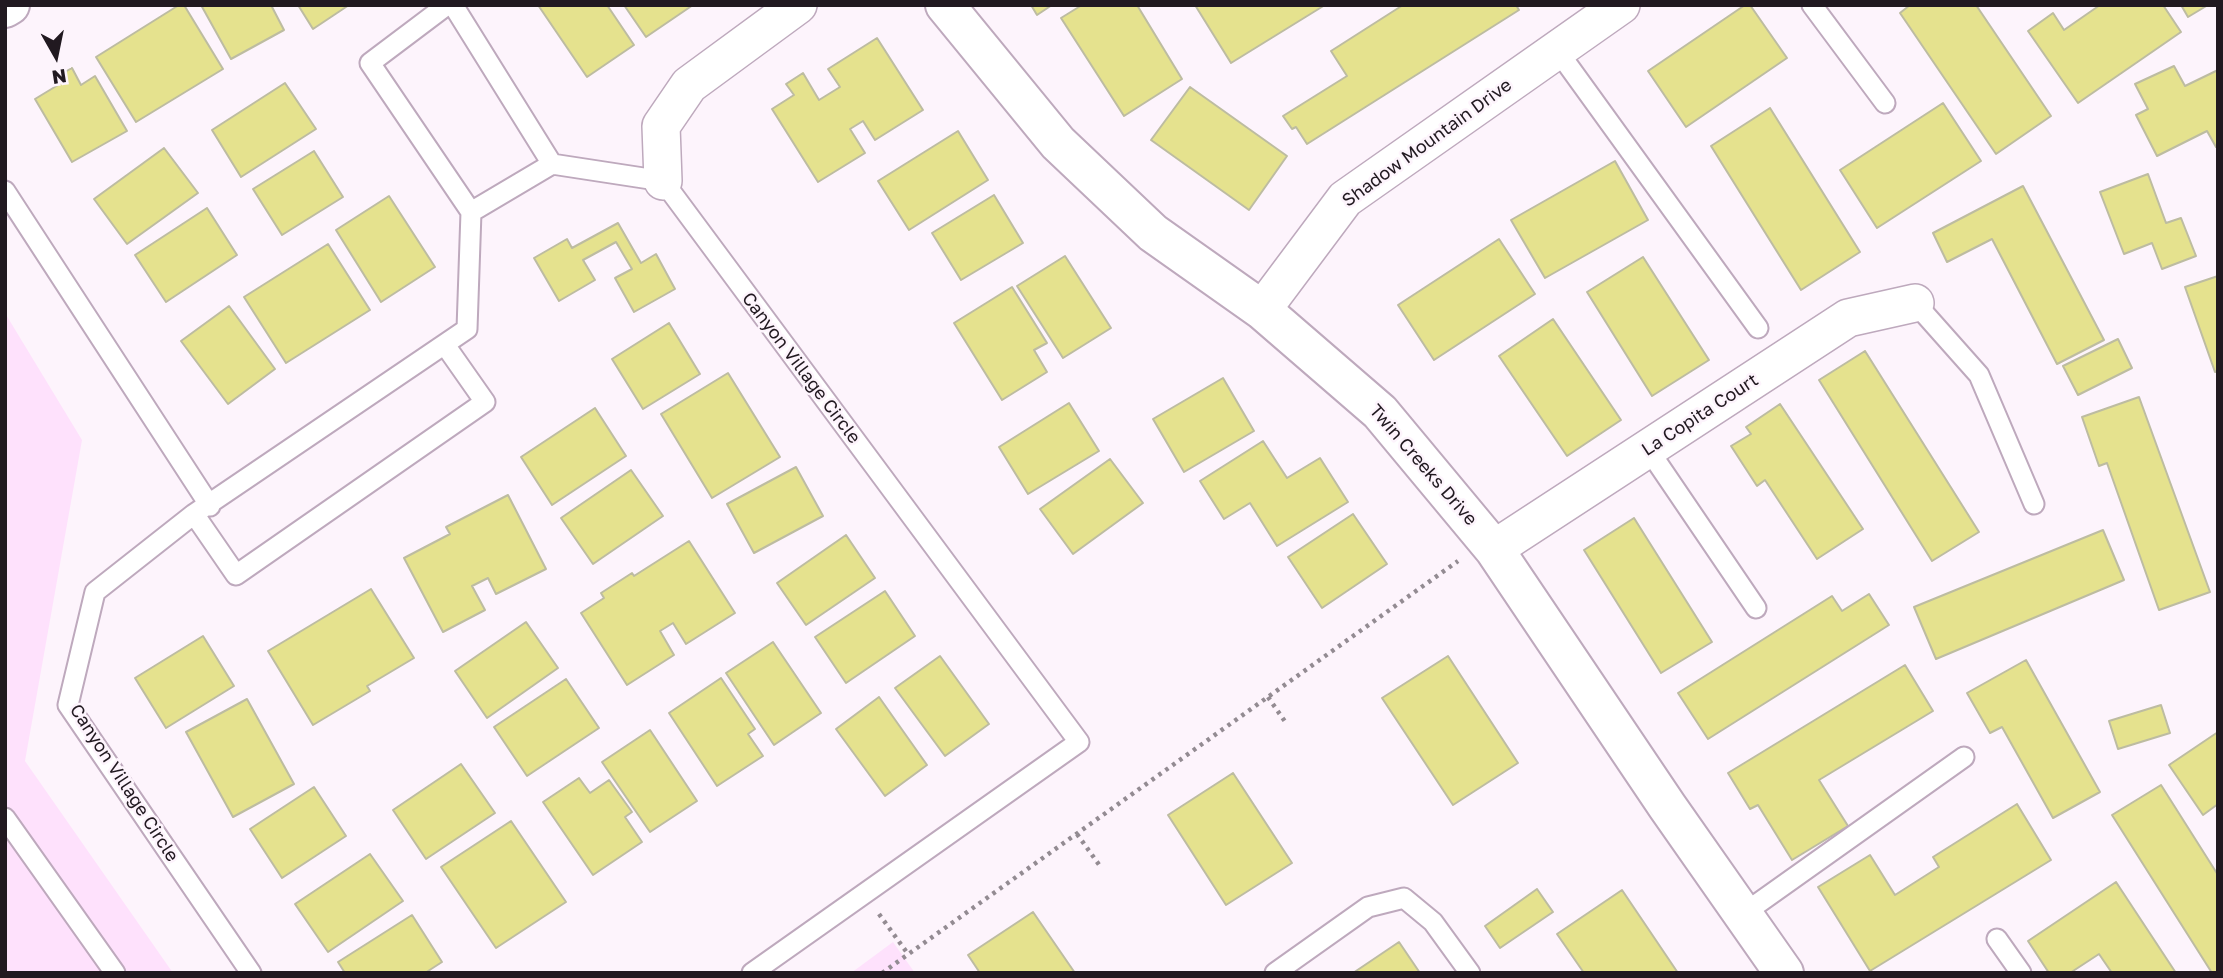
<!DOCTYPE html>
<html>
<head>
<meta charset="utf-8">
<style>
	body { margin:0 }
	#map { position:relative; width:2223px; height:978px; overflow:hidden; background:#fdf4fc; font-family:"Golos Text",sans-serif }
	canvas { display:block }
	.frame { position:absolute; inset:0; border:7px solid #211920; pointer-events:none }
	.north { position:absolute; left:21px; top:21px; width:70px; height:70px; -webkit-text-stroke:5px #fdf4fc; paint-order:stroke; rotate:171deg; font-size:19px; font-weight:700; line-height:28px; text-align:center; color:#211920 }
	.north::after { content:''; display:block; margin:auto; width:24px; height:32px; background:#211920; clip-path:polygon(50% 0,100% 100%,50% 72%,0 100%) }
</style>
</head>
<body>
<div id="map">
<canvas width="2223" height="978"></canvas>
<div class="frame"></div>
<div class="north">N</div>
</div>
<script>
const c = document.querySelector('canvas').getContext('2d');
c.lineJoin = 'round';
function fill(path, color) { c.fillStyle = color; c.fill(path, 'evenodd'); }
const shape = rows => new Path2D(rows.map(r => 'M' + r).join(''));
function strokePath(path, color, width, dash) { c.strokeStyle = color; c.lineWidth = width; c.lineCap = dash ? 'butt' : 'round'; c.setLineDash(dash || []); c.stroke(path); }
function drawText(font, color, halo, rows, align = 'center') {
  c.font = font + ' "Golos Text",sans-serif'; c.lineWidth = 5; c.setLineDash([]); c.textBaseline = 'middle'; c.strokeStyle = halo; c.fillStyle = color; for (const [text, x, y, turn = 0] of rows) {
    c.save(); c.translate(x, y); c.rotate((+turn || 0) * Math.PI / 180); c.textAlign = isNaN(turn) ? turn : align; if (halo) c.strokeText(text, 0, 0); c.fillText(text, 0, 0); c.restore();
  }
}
const built = shape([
	[5,313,82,440,25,761,173,973,5,973],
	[893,942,915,973,851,973]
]);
const building = shape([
	[179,5,184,5,223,69,136,122,96,57,179,5],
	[201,5,271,5,284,30,231,59,201,5],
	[298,5,349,5,313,29,298,5],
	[538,5,607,5,634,45,587,77,538,5],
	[624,5,693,5,646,37,624,5],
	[1031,5,1052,5,1037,15,1031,5],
	[1082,5,1137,5,1182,79,1124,116,1061,18,1082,5],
	[1195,5,1325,5,1231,63,1195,5],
	[1403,5,1516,5,1519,10,1307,144,1296,127,1292,129,1283,116,1347,76,1331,51,1403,5],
	[1745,5,1750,5,1787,58,1686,127,1648,71,1745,5],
	[1910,5,1976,5,2051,116,1996,154,1900,13,1910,5],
	[2100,5,2163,5,2181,32,2078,103,2028,31,2053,13,2064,30,2100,5],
	[2181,5,2208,5,2188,17,2181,5],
	[877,38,923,110,875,140,863,121,850,129,865,153,818,182,772,109,794,95,786,84,803,73,819,100,840,87,828,69,877,38],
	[2174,66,2185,86,2218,70,2218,146,2216,147,2207,131,2157,156,2136,115,2148,109,2135,84,2174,66],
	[72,68,81,85,95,76,127,131,72,162,35,99,58,85,54,78,72,68],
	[285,83,316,129,241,177,212,130,285,83],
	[1190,87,1287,156,1249,210,1151,140,1190,87],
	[1943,103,1981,161,1877,228,1840,170,1943,103],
	[1770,108,1860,252,1801,290,1711,146,1770,108],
	[958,131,988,180,909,230,878,181,958,131],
	[164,148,198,193,127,244,94,199,164,148],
	[314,151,343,197,282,235,253,189,314,151],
	[1615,161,1648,220,1545,278,1511,220,1615,161],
	[2148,174,2166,223,2181,218,2196,256,2162,269,2152,243,2124,254,2100,192,2148,174],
	[2023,186,2104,340,2057,364,1992,239,1947,262,1933,233,2023,186],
	[994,195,1023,243,961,280,932,233,994,195],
	[389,196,435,267,381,302,336,230,389,196],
	[207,208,237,255,166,302,135,255,207,208],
	[618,223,641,263,656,254,675,289,634,312,615,278,632,269,616,242,583,260,595,280,559,301,534,258,567,239,572,248,618,223],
	[1499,239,1535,294,1434,360,1398,305,1499,239],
	[328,244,370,310,286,363,244,297,328,244],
	[1065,256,1111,328,1063,358,1017,286,1065,256],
	[1643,257,1709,360,1652,396,1587,292,1643,257],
	[2218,276,2218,371,2215,372,2185,287,2218,276],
	[1012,287,1047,343,1034,350,1047,372,1002,400,954,323,1012,287],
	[229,306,275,369,228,404,181,341,229,306],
	[1553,319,1621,420,1567,456,1499,356,1553,319],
	[669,323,700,374,643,409,612,359,669,323],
	[2118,339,2132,368,2078,395,2063,366,2118,339],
	[1865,351,1979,532,1932,561,1819,380,1865,351],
	[728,373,780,457,712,498,661,414,728,373],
	[1223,378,1254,431,1184,472,1153,419,1223,378],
	[2139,397,2210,592,2159,610,2107,463,2099,466,2082,417,2139,397],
	[1069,403,1099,451,1028,494,999,447,1069,403],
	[1780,404,1863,529,1817,559,1765,480,1757,486,1731,446,1751,434,1746,427,1780,404],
	[595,408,626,456,552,505,521,457,595,408],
	[1263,441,1287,478,1320,458,1348,502,1277,546,1250,503,1224,519,1200,481,1263,441],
	[1110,459,1143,503,1073,554,1040,509,1110,459],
	[796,467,823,516,754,553,727,504,796,467],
	[631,470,663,516,593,564,561,518,631,470],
	[508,495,546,569,496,594,488,578,472,586,485,610,443,632,404,558,450,534,446,527,508,495],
	[1353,514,1387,564,1322,608,1288,557,1353,514],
	[1634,518,1712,642,1661,673,1584,550,1634,518],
	[2103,530,2124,580,1936,659,1914,607,2103,530],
	[846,535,875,578,806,625,777,583,846,535],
	[689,541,735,613,686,644,673,623,660,631,674,655,627,685,581,613,604,598,601,593,632,573,634,576,689,541],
	[371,589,414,658,367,686,370,691,313,725,268,651,371,589],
	[885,591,915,636,846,683,815,637,885,591],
	[1869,594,1889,625,1708,739,1678,693,1832,596,1842,611,1869,594],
	[526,622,558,668,487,718,455,671,526,622],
	[203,636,234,686,166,728,135,678,203,636],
	[773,642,821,713,774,745,726,673,773,642],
	[940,656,989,724,945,756,895,688,940,656],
	[1448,656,1518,763,1453,805,1382,698,1448,656],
	[2026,660,2100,792,2053,818,2002,727,1990,733,1967,693,2026,660],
	[1905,665,1933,711,1819,780,1848,826,1792,860,1758,805,1750,809,1728,773,1905,665],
	[721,678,755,729,748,734,763,756,717,786,669,713,721,678],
	[566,679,599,728,527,776,494,727,566,679],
	[879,697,927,765,885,796,836,729,879,697],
	[247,699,294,784,233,817,186,732,247,699],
	[2161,705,2170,733,2118,749,2109,721,2161,705],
	[650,730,697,801,650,832,602,762,650,730],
	[2218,732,2218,804,2203,815,2169,765,2218,732],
	[461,764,495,813,426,859,393,810,461,764],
	[1233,773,1292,863,1226,905,1168,815,1233,773],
	[579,778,590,793,609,780,632,812,625,817,642,842,593,875,543,802,579,778],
	[2161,785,2218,875,2218,973,2212,973,2112,815,2161,785],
	[314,787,346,836,282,878,250,829,314,787],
	[2017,804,2051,860,1870,971,1818,887,1870,855,1895,895,1939,867,1933,857,2017,804],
	[511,821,566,902,496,948,441,867,511,821],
	[370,854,403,901,328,952,295,904,370,854],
	[2116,882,2176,973,2112,973,2099,954,2070,973,2049,973,2028,941,2116,882],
	[1537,889,1553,912,1500,948,1485,926,1537,889],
	[1622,890,1678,973,1584,973,1557,934,1622,890],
	[1033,912,1075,973,980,973,968,955,1033,912],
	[412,915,442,962,425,973,345,973,338,962,412,915],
	[1399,942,1420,973,1353,973,1399,942]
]);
const path = shape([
	[1268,697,1286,723],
	[1077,834,1100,866],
	[879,914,908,954],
	[882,973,1458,561]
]);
const lane = shape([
	[447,5,370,63,471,212],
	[453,5,552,164],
	[1812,5,1885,103],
	[1557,50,1758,328],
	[5,191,210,506],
	[1915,303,1979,375,2034,504],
	[1648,449,1756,608],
	[194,514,236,575,485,402,445,345],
	[5,818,115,973],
	[1743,914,1964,757],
	[1997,939,2021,973],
	[251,973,68,705,95,592,194,514,467,329,471,212,552,164,663,181,1079,742,752,973],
	[1275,973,1368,907,1404,898,1433,922,1470,973]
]);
const street = shape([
	[663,181,661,126,689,85,798,5],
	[1262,310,1345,199,1621,5],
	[1494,549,1848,318,1915,303]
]);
const secondary = shape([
	[945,5,1058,143,1153,233,1262,310,1380,412,1494,549,1667,806,1784,973],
	[5,8,10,5]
]);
const streetNames = [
	["Shadow Mountain Drive",1427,143,-36],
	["Canyon Village Circle",801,368,53],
	["La Copita Court",1700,415,-33],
	["Twin Creeks Drive",1423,465,49],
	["Canyon Village Circle",124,783,57]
];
fill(built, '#fee1fc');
fill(building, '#e5e28e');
strokePath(building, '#bdbca1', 2);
strokePath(lane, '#bea9bd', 23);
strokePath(street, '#bea9bd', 40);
strokePath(secondary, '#bea9bd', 42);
strokePath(path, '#938b92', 4.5, [3.5, 5]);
strokePath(lane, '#fff', 19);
strokePath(street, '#fff', 37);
strokePath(secondary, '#fff', 38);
drawText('18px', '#211920', '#fdf4fc', streetNames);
</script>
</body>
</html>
